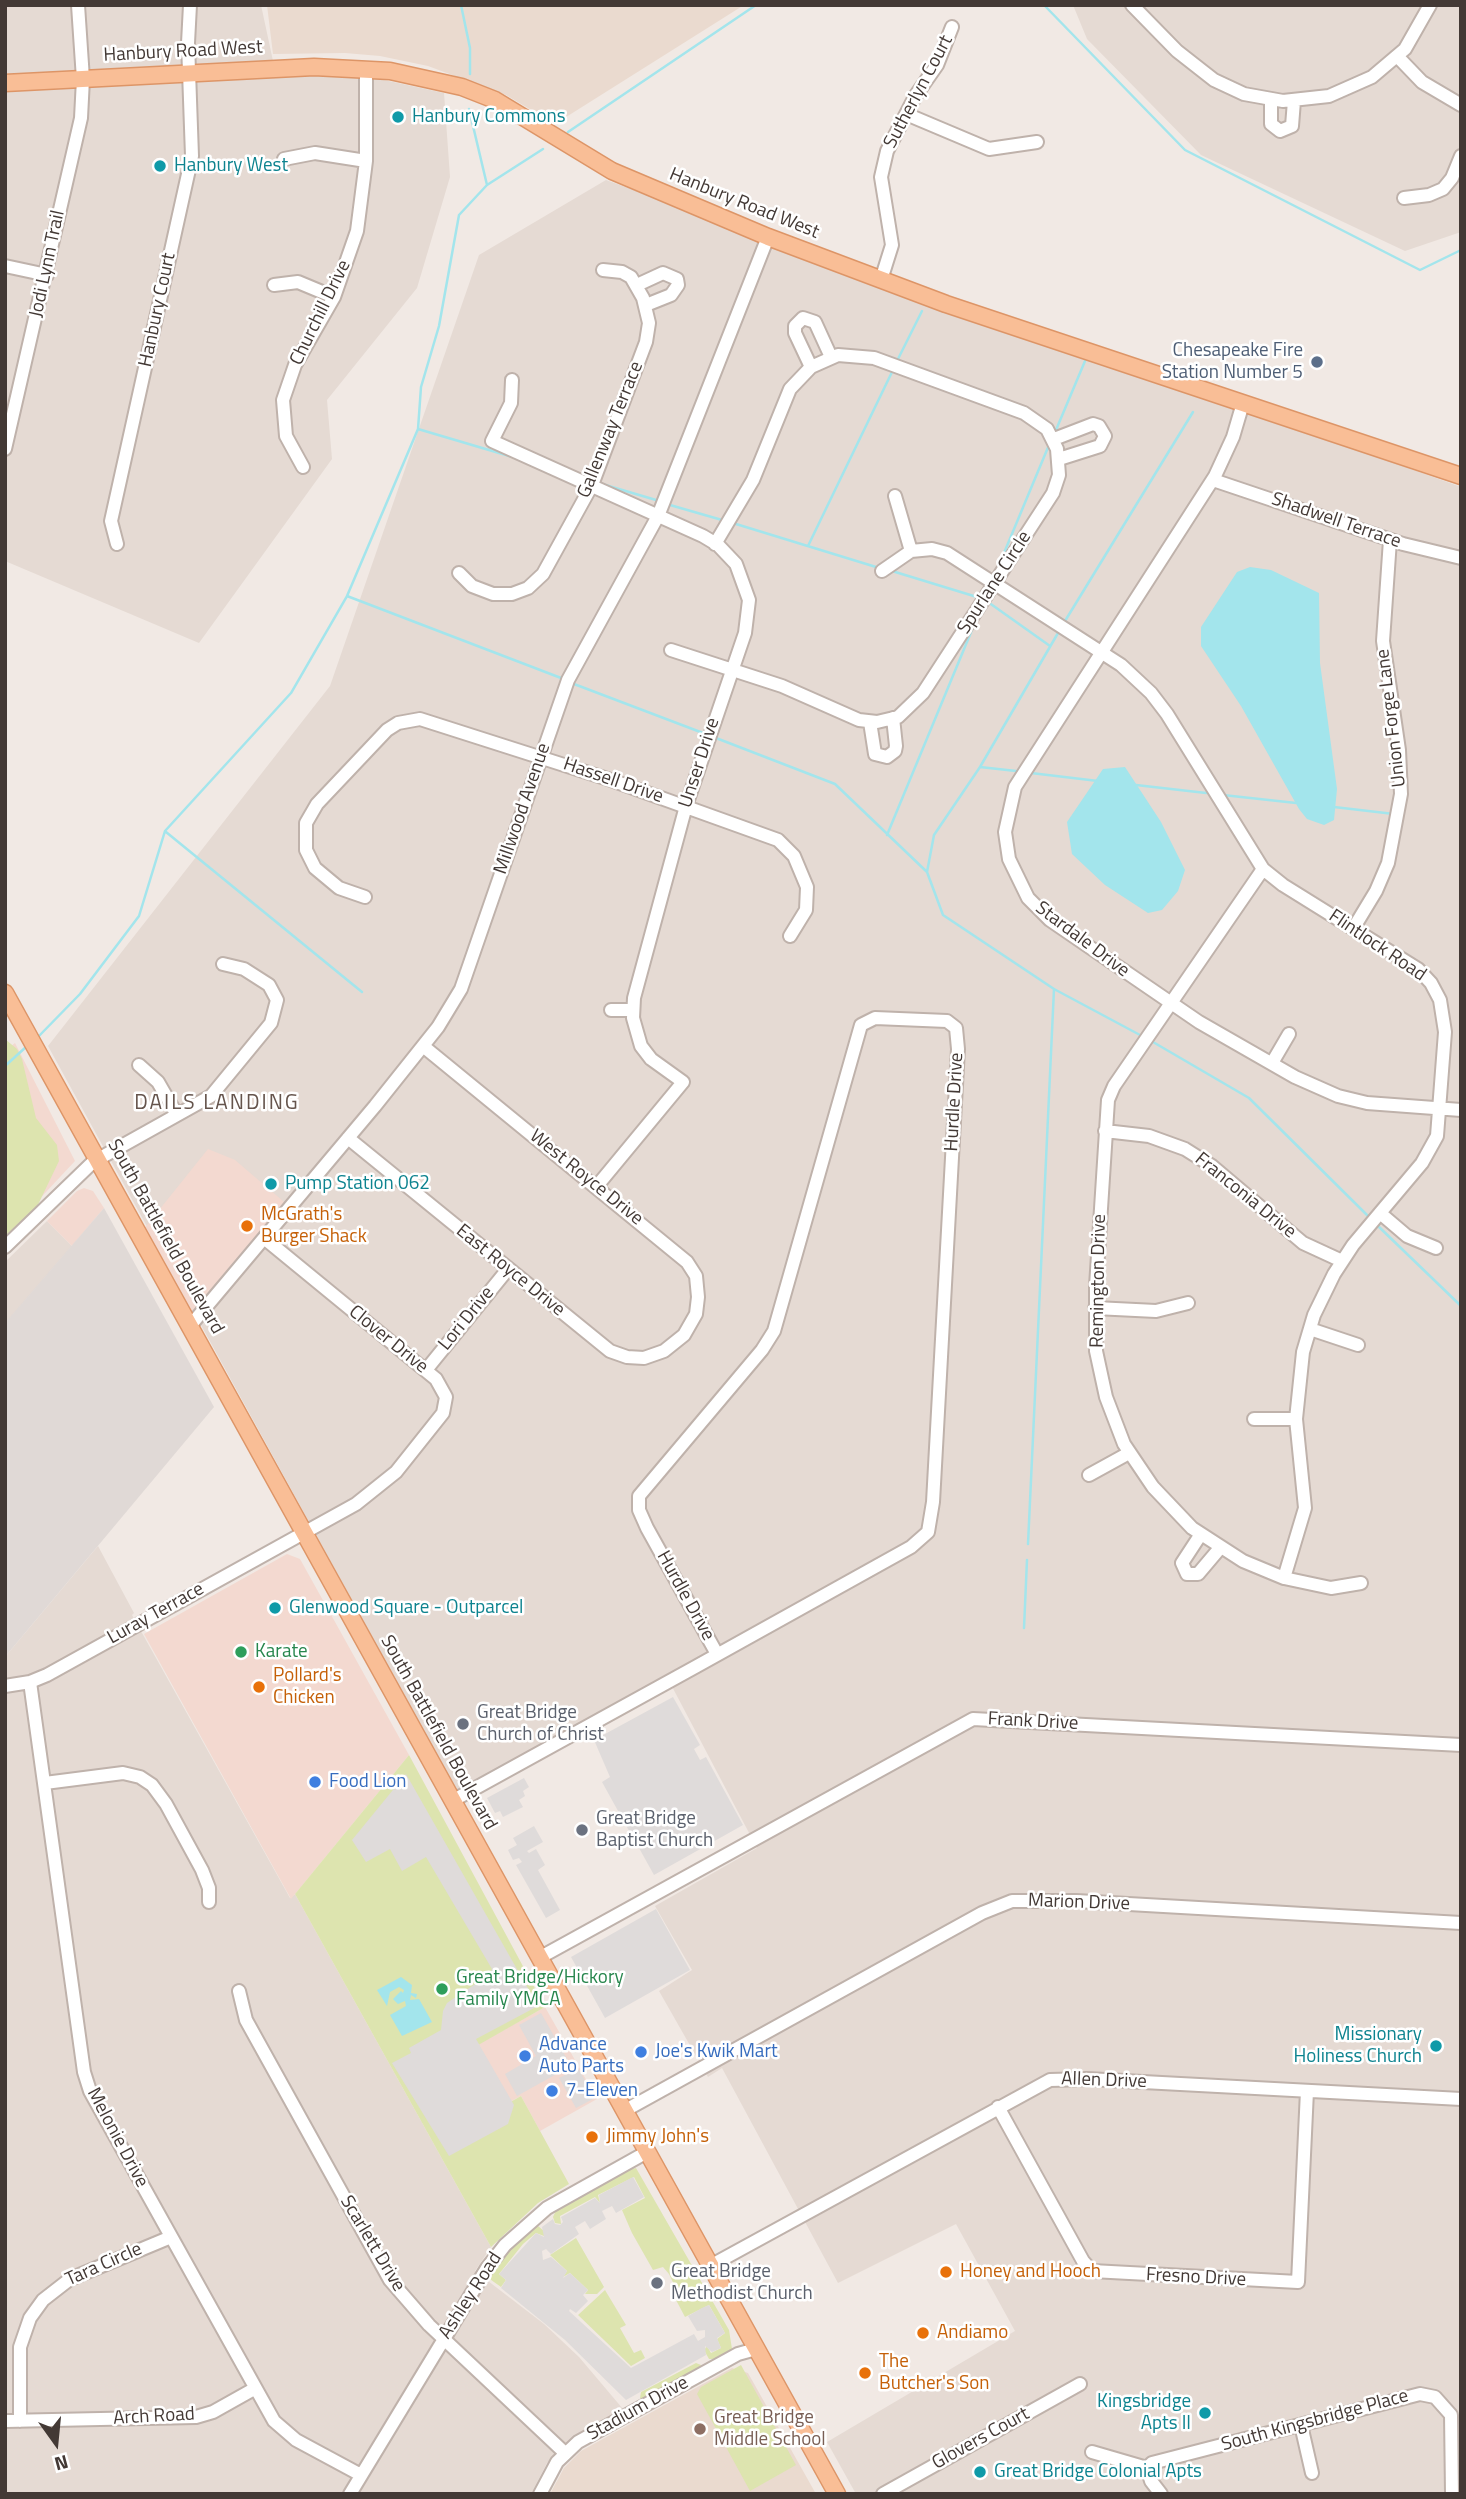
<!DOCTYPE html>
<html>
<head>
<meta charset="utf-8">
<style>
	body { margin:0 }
	#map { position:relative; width:1466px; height:2499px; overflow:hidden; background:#f1e9e4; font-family:"Titillium Web",sans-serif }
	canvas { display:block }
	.frame { position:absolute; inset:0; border:7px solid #433935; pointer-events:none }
	.north { position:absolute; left:21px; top:2408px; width:70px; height:70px; -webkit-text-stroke:5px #fff; paint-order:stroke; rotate:165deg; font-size:19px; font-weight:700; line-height:28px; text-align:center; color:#433935 }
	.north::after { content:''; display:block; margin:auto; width:24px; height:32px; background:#433935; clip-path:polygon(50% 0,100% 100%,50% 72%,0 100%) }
</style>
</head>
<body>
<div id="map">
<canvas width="1466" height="2499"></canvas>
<div class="frame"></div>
<div class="north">N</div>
</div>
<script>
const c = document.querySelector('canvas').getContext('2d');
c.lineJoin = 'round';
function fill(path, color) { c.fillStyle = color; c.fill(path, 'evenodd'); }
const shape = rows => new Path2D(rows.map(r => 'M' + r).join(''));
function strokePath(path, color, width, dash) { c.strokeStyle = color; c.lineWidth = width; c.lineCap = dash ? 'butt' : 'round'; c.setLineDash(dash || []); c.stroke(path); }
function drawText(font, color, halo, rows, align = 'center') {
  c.font = font + ' "Titillium Web",sans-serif'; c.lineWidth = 5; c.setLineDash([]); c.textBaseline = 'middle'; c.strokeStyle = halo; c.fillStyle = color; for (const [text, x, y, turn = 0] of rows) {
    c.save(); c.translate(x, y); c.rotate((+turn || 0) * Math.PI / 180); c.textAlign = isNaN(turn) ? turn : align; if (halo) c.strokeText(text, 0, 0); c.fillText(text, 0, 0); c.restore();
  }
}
const residential = shape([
	[5,5,261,5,276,75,347,72,444,93,450,177,417,288,327,400,332,459,199,643,5,561],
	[1073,5,1461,5,1461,232,1405,251,1201,155,1087,39],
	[606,180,1461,487,1461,2494,856,2494,827,2442,1015,2331,956,2224,838,2283,722,2068,708,2077,659,1991,692,1970,655,1906,757,1848,667,1677,456,1790,48,1046,330,686,479,255],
	[47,1221,72,1246,5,1324,5,1262],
	[98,1546,134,1613,132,1615,290,1898,295,1894,491,2247,475,2271,544,2324,579,2357,623,2409,573,2437,547,2463,531,2494,5,2494,5,1657]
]);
const commercial = shape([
	[15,1043,75,1161,32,1207,5,1051],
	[208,1149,235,1160,290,1207,190,1326,139,1235],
	[84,1188,93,1191,104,1208,72,1246,47,1221,77,1191],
	[287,1554,300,1559,409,1755,291,1899,144,1634],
	[545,2007,597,2099,540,2131,521,2096,504,2105,473,2047]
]);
const industrial = shape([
	[104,1208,214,1407,5,1657,5,1323]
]);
const education = shape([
	[267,5,744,5,555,124,506,95,428,66,380,56,345,53,273,54],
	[732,2368,748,2373,816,2494,550,2494,564,2468,581,2451]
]);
const green = shape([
	[5,1039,17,1049,22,1059,36,1118,57,1145,59,1161,35,1211,5,1247],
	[409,1755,545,2007,473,2048,505,2105,521,2096,569,2184,538,2203,491,2247,295,1894],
	[636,2168,729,2330,732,2349,719,2359,709,2359,704,2350,707,2346,711,2353,721,2348,717,2339,725,2333,709,2305,685,2317,676,2300,680,2297,669,2274,663,2267,653,2270,632,2233,622,2210,645,2198,634,2177,598,2195,600,2203,595,2197,560,2216,561,2224,555,2223,553,2217,557,2208,626,2170],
	[538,2226,544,2231,544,2236,536,2233,523,2244,499,2274,506,2280,501,2287,487,2277,512,2245,530,2228],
	[576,2238,604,2287,597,2294,585,2294,588,2290,570,2273,563,2277,567,2271,550,2255],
	[605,2290,626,2325,620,2328,634,2353,641,2350,645,2358,631,2366,578,2315],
	[696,2363,701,2365,698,2371,644,2400,640,2398,641,2392],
	[741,2365,796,2465,750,2491,697,2394,701,2387]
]);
const parking = shape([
	[673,1697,700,1745,694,1749,700,1760,706,1757,743,1825,654,1875,639,1848,645,1844,640,1835,633,1838,602,1782,610,1777,594,1740],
	[406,1774,538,2006,476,2039,514,2105,508,2124,449,2156,392,2063,411,2053,409,2048,441,2030,443,2011,447,2003,490,1974,492,1969,426,1857,402,1871,390,1849,366,1862,352,1840],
	[524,1778,529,1787,523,1791,525,1796,519,1800,523,1807,503,1817,500,1811,495,1813,487,1798],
	[534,1826,543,1842,527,1851,529,1853,536,1849,545,1865,538,1870,560,1910,546,1918,516,1865,522,1862,519,1858,513,1860,508,1850,517,1845,513,1838],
	[656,1909,690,1970,605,2018,571,1957],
	[541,2013,571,2066,517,2096,505,2074,536,2056,519,2025],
	[578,2068,595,2098,576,2108,559,2078],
	[633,2177,644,2197,616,2213,612,2206,602,2211,606,2219,590,2229,585,2221,575,2227,579,2234,551,2254,546,2249,542,2251,543,2260,551,2257,567,2271,563,2278,570,2273,588,2290,583,2295,588,2301,576,2313,570,2309,569,2311,631,2368,694,2334,698,2341,705,2337,705,2330,697,2331,688,2316,702,2308,709,2305,725,2333,717,2338,721,2348,712,2352,705,2346,706,2355,626,2400,565,2340,501,2288,506,2280,499,2274,536,2233,544,2237,542,2227,553,2219,555,2224,560,2225,563,2222,561,2217,595,2198,600,2203,599,2195]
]);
const water = shape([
	[1250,567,1271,570,1319,593,1320,663,1337,789,1334,820,1324,825,1307,819,1299,809,1241,706,1201,646,1201,627,1237,572],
	[1125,767,1161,822,1185,870,1178,891,1162,910,1148,913,1105,885,1072,854,1067,822,1103,769],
	[401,1977,412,1985,411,1993,417,1994,416,1998,411,1995,410,2000,419,1999,432,2022,402,2036,390,2015,406,2006,405,2001,398,2004,393,1999,401,1991,403,1993,404,1990,399,1987,390,1992,387,2006,377,1990]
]);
const stream = shape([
	[461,5,470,48,470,74],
	[1044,5,1185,150,1420,270,1461,250],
	[469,109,487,185],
	[568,132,756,5],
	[898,359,922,311],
	[418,429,516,458],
	[1056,430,1085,361],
	[602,484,656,500],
	[670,505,722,520],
	[736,524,876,567],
	[808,546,892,372],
	[999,565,1049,445],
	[892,571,977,597],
	[347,596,561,678],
	[988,602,1050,646],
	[1065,621,1193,412],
	[574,684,703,733],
	[716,738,835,784,927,872,943,915,1054,989,1140,1035],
	[980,767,1016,771],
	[1031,773,1098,781],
	[1136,785,1206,793],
	[1223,795,1296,803],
	[1334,807,1394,814],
	[166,832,362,992],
	[887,835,974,625],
	[927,872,934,835,980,767,1058,633],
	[37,1038,80,994,139,916,165,831,291,693,347,596,418,429,421,387,439,326,459,215,487,185,543,149],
	[1153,1042,1249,1098,1368,1216],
	[5,1066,26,1047],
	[1378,1226,1461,1306],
	[1028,1544,1054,989],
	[1024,1628,1027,1560]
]);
const minor = shape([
	[1132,5,1177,51,1214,80,1244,94,1283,101,1329,96,1372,77,1405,49,1430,5],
	[1397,56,1422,82,1461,105],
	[1271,99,1271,124,1280,131,1292,126,1294,101],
	[906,114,989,149,1037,142],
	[284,159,315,153,366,161],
	[1404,198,1429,195,1443,189,1452,178,1461,156],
	[5,266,47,275],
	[881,280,892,245,881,177,887,151,916,95,937,65,952,27],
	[274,285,298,282,334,297],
	[637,285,663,273,677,279,678,285,671,295,646,305],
	[811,367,795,333,795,326,803,318,815,322,831,357],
	[512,380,511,403,492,441,703,536,718,545,736,564,749,600,745,633,686,806,634,998,633,1018,641,1046,651,1059,683,1082,597,1186],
	[1243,403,1233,437,1215,476,1015,787,1005,832,1009,859,1028,898,1050,920,1199,1022,1295,1077,1338,1096,1367,1103,1461,1110],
	[1054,439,1093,424,1099,426,1105,436,1100,446,1059,459],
	[5,449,81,118,83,79,78,5],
	[303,467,286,436,283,400,295,365,334,297,357,231,366,161,366,69],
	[1213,480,1403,544,1461,558],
	[895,496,911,551],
	[117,544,111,521,192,156,188,43,190,5],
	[882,571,911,551,932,549,947,553,1121,665,1151,693,1167,714,1263,869,1283,885,1418,969,1431,983,1440,1000,1445,1032,1437,1136,1422,1163,1353,1245,1334,1274,1314,1315,1303,1352,1296,1419,1305,1508,1284,1578],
	[459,573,472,586,493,594,512,594,528,588,543,574,592,485,646,342,649,323,643,298,631,277,622,272,603,270],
	[671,650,782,686,859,720,877,722,898,717,923,693,1053,493,1059,475,1057,449,1047,429,1024,413,874,358,838,355,811,367,790,389,753,480,715,544],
	[870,722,875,754,887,757,895,751,896,746,893,718],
	[1263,869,1114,1086,1108,1100,1096,1286,1096,1351,1106,1397,1124,1444,1153,1487,1192,1528,1243,1561,1284,1578,1331,1588,1361,1583],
	[365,897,339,888,315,868,306,850,306,823,317,804,387,730,398,723,420,719,611,780,778,840,794,856,807,887,806,910,790,936],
	[1353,929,1376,891,1388,863,1401,794,1399,750,1383,641,1390,540],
	[611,1010,632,1010],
	[1272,1063,1289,1034],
	[139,1065,158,1082,177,1115],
	[1105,1131,1149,1136,1185,1149,1212,1166,1303,1243,1342,1261],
	[348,1138,610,1351,627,1357,644,1358,664,1351,684,1335,696,1314,698,1297,696,1276,687,1262,423,1046],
	[1380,1213,1407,1236,1436,1248],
	[5,1247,93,1162,211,1096,271,1023,277,1000,269,985,244,969,223,964],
	[1095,1308,1156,1311,1188,1303],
	[190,1326,375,1106,438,1027,461,989,568,680,658,516,768,237],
	[1310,1329,1358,1345],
	[426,1370,508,1269],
	[1254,1419,1296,1419],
	[1089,1475,1129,1453],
	[1201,1534,1182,1563,1187,1574,1198,1574,1220,1548],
	[30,1682,84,2072,90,2091,274,2421,296,2440,361,2475],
	[5,1686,30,1682,47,1675,356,1504,396,1472,443,1413,446,1397,436,1379,264,1238],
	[45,1783,123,1773,140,1777,152,1785,166,1804,202,1870,209,1888,209,1902],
	[452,1801,697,1666,911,1547,928,1532,933,1502,958,1049,956,1028,947,1021,875,1018,861,1025,774,1331,762,1350,639,1496,639,1510,647,1528,717,1654],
	[539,1958,973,1719,1461,1745],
	[239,1991,246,2020,390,2280,429,2325,565,2453],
	[998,2107,1083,2261,1092,2271,1298,2282,1307,2091],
	[624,2111,982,1913,1012,1901,1076,1901,1461,1923],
	[710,2266,1050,2080,1087,2079,1461,2099],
	[5,2421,196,2417,213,2412,254,2389],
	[20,2421,20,2347,30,2318,43,2300,70,2279,171,2237],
	[1301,2425,1312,2473],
	[1092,2452,1147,2468],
	[1147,2468,1152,2463,1420,2394,1435,2397,1451,2415,1452,2494],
	[1147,2468,1151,2481,1161,2494],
	[350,2494,487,2268,505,2245,547,2208,647,2152],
	[540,2494,557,2462,578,2442,738,2354,756,2349],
	[883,2494,1080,2384]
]);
const major = shape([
	[5,83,314,67,390,71,462,87,495,100,612,171,768,237,946,304,1461,476],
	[5,993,837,2494]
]);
const markers = [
	[398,117,7,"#0f9aa8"],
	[160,166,7,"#0f9aa8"],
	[1317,362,7,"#5c6f8a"],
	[271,1184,7,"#0f9aa8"],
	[247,1226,7,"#e8710a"],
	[275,1608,7,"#0f9aa8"],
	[241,1652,7,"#2e9e5b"],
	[259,1687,7,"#e8710a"],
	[463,1724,7,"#6b7280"],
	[315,1782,7,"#3f7fe0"],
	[582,1830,7,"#6b7280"],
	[442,1989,7,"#2e9e5b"],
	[1436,2046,7,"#0f9aa8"],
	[641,2052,7,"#3f7fe0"],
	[525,2056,7,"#3f7fe0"],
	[552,2091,7,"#3f7fe0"],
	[592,2137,7,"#e8710a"],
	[946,2272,7,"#e8710a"],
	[657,2283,7,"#6b7280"],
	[923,2333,7,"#e8710a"],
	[865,2373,7,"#e8710a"],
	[1205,2413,7,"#0f9aa8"],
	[700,2429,7,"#8d6e63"],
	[980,2472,7,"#0f9aa8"]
];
const streetNames = [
	["Hanbury Road West",183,52,-3],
	["Sutherlyn Court",919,92,-62],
	["Hanbury Road West",744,204,22],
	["Jodi Lynn Trail",48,264,-78],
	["Hanbury Court",158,310,-78],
	["Churchill Drive",321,313,-64],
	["Gallenway Terrace",611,430,-68],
	["Shadwell Terrace",1336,521,19],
	["Spurlane Circle",995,583,-57],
	["Union Forge Lane",1392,718,-97],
	["Unser Drive",700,763,-72],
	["Hassell Drive",613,781,19],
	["Millwood Avenue",523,809,-71],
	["Stardale Drive",1082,940,37],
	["Flintlock Road",1377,946,34],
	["Hurdle Drive",955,1102,-87],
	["West Royce Drive",586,1178,39],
	["Franconia Drive",1245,1196,39],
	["South Battlefield Boulevard",165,1237,61],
	["East Royce Drive",510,1271,39],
	["Remington Drive",1099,1281,-89],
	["Lori Drive",467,1319,-51],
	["Clover Drive",388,1340,39],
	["Hurdle Drive",685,1596,61],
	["Luray Terrace",156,1614,-29],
	["Frank Drive",1033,1722,3],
	["South Battlefield Boulevard",438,1733,61],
	["Marion Drive",1079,1903,2],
	["Allen Drive",1104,2081,2],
	["Melonie Drive",117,2138,62],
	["Scarlett Drive",372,2244,59],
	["Tara Circle",104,2265,-24],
	["Fresno Drive",1196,2278,3],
	["Ashley Road",471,2296,-57],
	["Stadium Drive",638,2409,-29],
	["Arch Road",154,2417,-3],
	["South Kingsbridge Place",1315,2421,-15],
	["Glovers Court",981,2439,-29]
];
const cultureNames = [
	["Hanbury Commons",412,117],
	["Hanbury West",174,166],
	["Pump Station 062",285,1184],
	["Glenwood Square - Outparcel",289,1608],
	["Missionary",1422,2035,"right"],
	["Holiness Church",1422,2057,"right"],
	["Kingsbridge",1191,2402,"right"],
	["Apts II",1191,2424,"right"],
	["Great Bridge Colonial Apts",994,2472]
];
const serviceNames = [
	["Chesapeake Fire",1303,351],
	["Station Number 5",1303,373]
];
const foodNames = [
	["McGrath's",261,1215],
	["Burger Shack",261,1237],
	["Pollard's",273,1676],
	["Chicken",273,1698],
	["Jimmy John's",606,2137],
	["Honey and Hooch",960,2272],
	["Andiamo",937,2333],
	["The",879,2362],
	["Butcher's Son",879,2384]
];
const leisureNames = [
	["Karate",255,1652],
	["Great Bridge/Hickory",456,1978],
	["Family YMCA",456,2000]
];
const worshipNames = [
	["Great Bridge",477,1713],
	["Church of Christ",477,1735],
	["Great Bridge",596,1819],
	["Baptist Church",596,1841],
	["Great Bridge",671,2272],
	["Methodist Church",671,2294]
];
const shopNames = [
	["Food Lion",329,1782],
	["Advance",539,2045],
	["Auto Parts",539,2067],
	["Joe's Kwik Mart",655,2052],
	["7-Eleven",566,2091]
];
const educationNames = [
	["Great Bridge",714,2418],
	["Middle School",714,2440]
];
const neighbourhoodNames = [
	["DAILS LANDING",217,1104]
];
fill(residential, '#e5dad3');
fill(commercial, '#f3d9d0');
fill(industrial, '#e0d9d6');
fill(education, '#eadacf');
fill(green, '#dde4af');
fill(parking, '#dfdbda');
fill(water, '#a3e5ec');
strokePath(stream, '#a3e5ec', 2.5);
strokePath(minor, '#bfb2ab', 16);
strokePath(major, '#dd9567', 19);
strokePath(minor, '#fff', 12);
strokePath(major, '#f9be96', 16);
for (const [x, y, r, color] of markers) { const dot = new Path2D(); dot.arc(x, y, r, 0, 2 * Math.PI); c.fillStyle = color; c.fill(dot); strokePath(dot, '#fff', 2.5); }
drawText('19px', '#433935', '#fff', streetNames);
drawText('19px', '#0d838f', '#fff', cultureNames, 'left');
drawText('19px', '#4e5e75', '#fff', serviceNames, 'right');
drawText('19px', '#c56008', '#fff', foodNames, 'left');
drawText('19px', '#27864d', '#fff', leisureNames, 'left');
drawText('19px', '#5b616d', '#fff', worshipNames, 'left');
drawText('19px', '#366cbe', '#fff', shopNames, 'left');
drawText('19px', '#785e54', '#fff', educationNames, 'left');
c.letterSpacing = '2px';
drawText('21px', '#65544c', '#fff', neighbourhoodNames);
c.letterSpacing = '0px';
</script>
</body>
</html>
